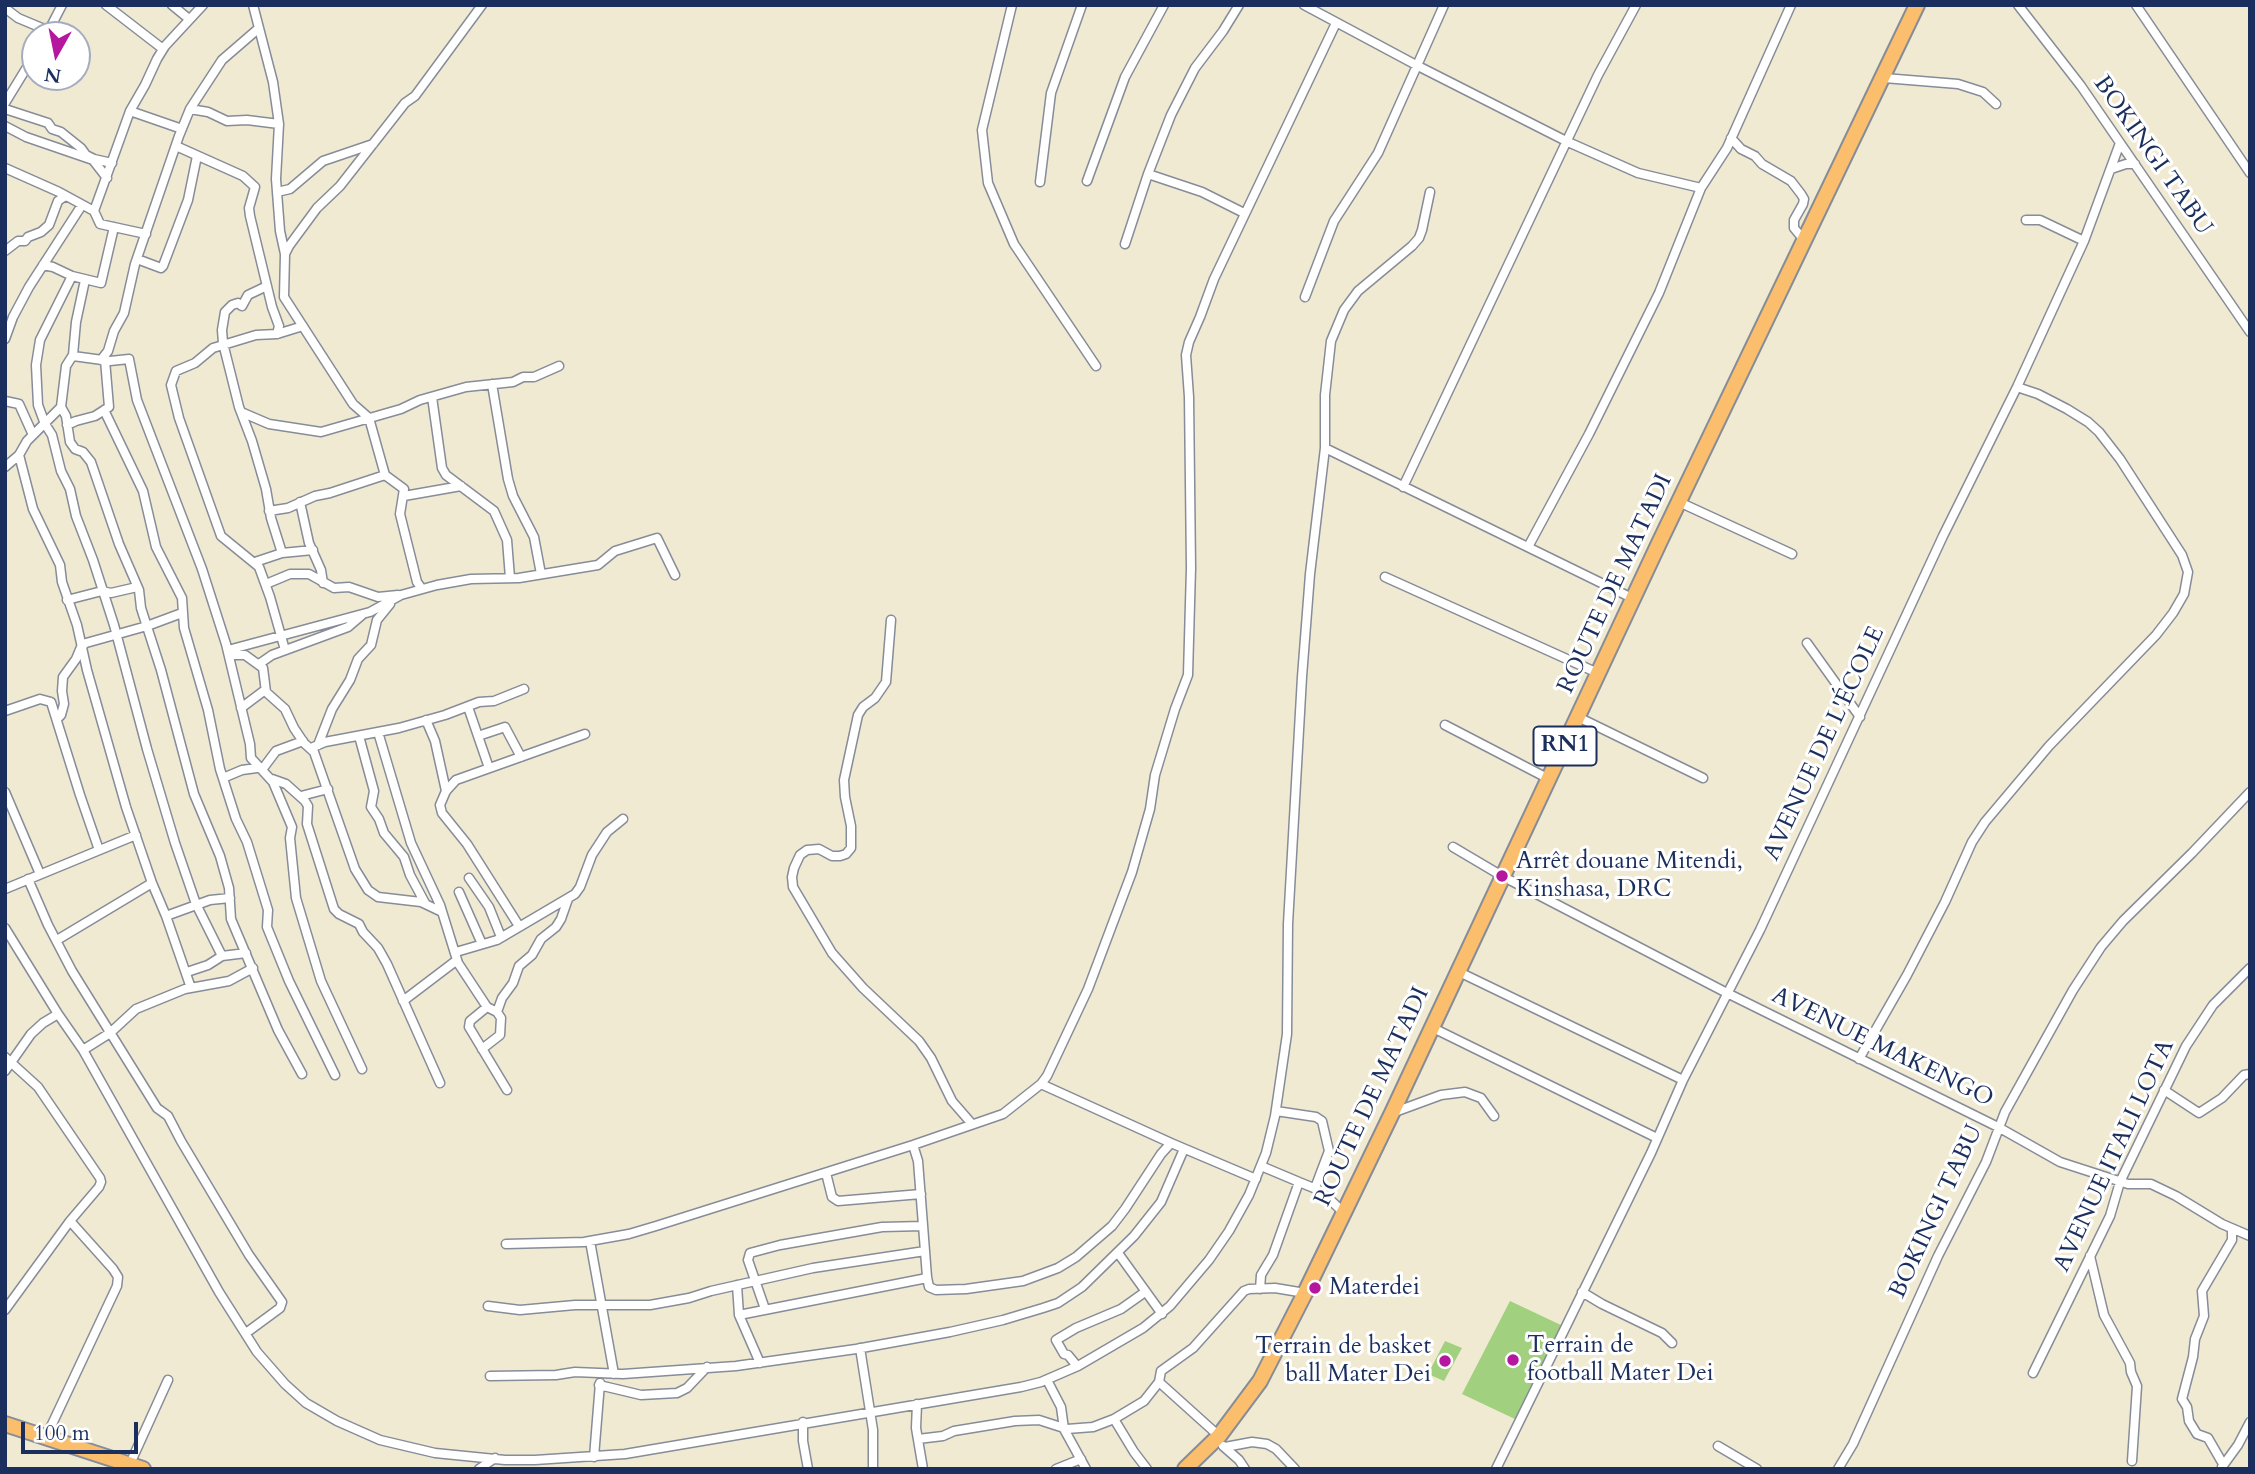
<!DOCTYPE html>
<html>
<head>
<meta charset="utf-8">
<style>
	body { margin:0 }
	#map { position:relative; width:2255px; height:1474px; overflow:hidden; background:#f1ead3; font-family:Cardo,serif }
	canvas { display:block }
	.frame { position:absolute; inset:0; border:7px solid #1b2f5e; pointer-events:none }
	.north { position:absolute; left:21px; top:21px; width:70px; height:70px; box-sizing:border-box; background:#fff; border:2px solid #a4acbf; border-radius:50%; rotate:189deg; font-size:19px; font-weight:700; line-height:28px; text-align:center; color:#1b2f5e }
	.north::after { content:''; display:block; margin:auto; width:24px; height:32px; background:#b5179e; clip-path:polygon(50% 0,100% 100%,50% 72%,0 100%) }
	.scale { position:absolute; left:21px; top:1422px; width:117px; height:32px; box-sizing:border-box; border:4px solid #1b2f5e; border-top:0; padding-left:9px; font-size:21px; line-height:24px; white-space:nowrap; color:#1b2f5e; -webkit-text-stroke:5px #fff; paint-order:stroke }
</style>
</head>
<body>
<div id="map">
<canvas width="2255" height="1474"></canvas>
<div class="frame"></div>
<div class="north">N</div>
<div class="scale">100 m</div>
</div>
<script>
const c = document.querySelector('canvas').getContext('2d');
c.lineJoin = 'round';
function fill(path, color) { c.fillStyle = color; c.fill(path, 'evenodd'); }
const shape = rows => new Path2D(rows.map(r => 'M' + r).join(''));
function strokePath(path, color, width, dash) { c.strokeStyle = color; c.lineWidth = width; c.lineCap = dash ? 'butt' : 'round'; c.setLineDash(dash || []); c.stroke(path); }
function drawText(font, color, halo, rows, align = 'center') {
  c.font = font + ' Cardo,serif'; c.lineWidth = 6; c.setLineDash([]); c.textBaseline = 'middle'; c.strokeStyle = halo; c.fillStyle = color; for (const [text, x, y, turn = 0] of rows) {
    c.save(); c.translate(x, y); c.rotate((+turn || 0) * Math.PI / 180); c.textAlign = isNaN(turn) ? turn : align; if (halo) c.strokeText(text, 0, 0); c.fillText(text, 0, 0); c.restore();
  }
}
const green = shape([
	[1510,1301,1563,1326,1517,1420,1462,1394],
	[1445,1341,1462,1348,1444,1381,1428,1374]
]);
const street = shape([
	[106,5,163,49],
	[172,5,189,19],
	[253,5,273,82,279,124,276,179,280,231,285,254,284,297,353,404,369,418,385,475,404,489,400,514,417,582,422,589],
	[1012,5,982,130,988,183,1014,244,1096,366],
	[1304,5,1418,66,1568,142,1638,173,1701,188],
	[2018,5,2081,86,2250,332],
	[2136,5,2250,173],
	[5,8,18,18,49,31],
	[47,34,62,5],
	[1884,78,1958,84,1983,92,1996,104],
	[5,103,35,54],
	[5,109,48,123,52,129,61,132,81,148,86,155,94,159,112,163],
	[190,109,208,112,227,121,247,120,279,124],
	[130,111,182,129],
	[5,126,26,137,93,160,107,178],
	[1731,138,1741,149,1755,156,1762,164,1791,181,1801,194,1804,199,1803,204,1794,220,1794,228,1804,240],
	[176,146,243,176,255,187,249,208,250,216,272,307,279,326,277,334],
	[5,168,59,192,94,211],
	[2111,169,2126,164,2135,164],
	[1148,174,1202,192,1244,213],
	[1087,181,1125,77,1164,5],
	[1040,182,1051,93,1082,5],
	[277,192,290,189,323,161,373,144],
	[2026,220,2040,220,2084,241],
	[146,234,100,224,94,211,130,111,145,85,157,59,165,46,203,5],
	[1125,244,1148,174,1171,115,1195,68,1223,31,1239,5],
	[5,251,18,241,25,241,28,237,41,232,49,225,58,201,65,196],
	[285,254,289,246,317,208,340,186,405,103,415,96,482,5],
	[137,259,161,268,163,266,188,200,197,156],
	[43,265,53,267,72,276,101,283,114,227],
	[72,276,40,340,36,365,38,405,45,424,52,435,61,471,70,489,76,516,93,560,114,625,147,749,175,843,196,904,222,956],
	[85,280,76,322,73,355,66,366,61,407,66,416,70,442,75,449,83,452,91,462,119,544,139,590,141,608,161,670,194,794,220,856,229,888,231,919,278,1030,302,1074],
	[267,286,248,295,242,306,238,303,232,305,225,312,222,330,223,343,239,407,252,441,266,489,271,518,282,553],
	[1305,297,1334,221,1378,153,1444,5],
	[5,339,13,317,29,287,82,205],
	[73,356,110,361,129,359,137,400,202,569,226,644,250,744,251,758,273,782,292,827,290,838,296,898,321,981,362,1069],
	[101,360,108,351,114,331,124,313,135,264,179,136,190,109,222,60,259,28],
	[492,384,508,479,513,496,534,537,541,574],
	[432,397,442,468,446,475,494,511,507,540,510,578],
	[5,401,19,404,33,435],
	[104,410,143,491,156,547,182,598,184,628,208,710,220,769,236,819,247,842,268,910,267,927,289,981,335,1075],
	[241,412,269,424,321,432,401,409,420,400,466,387,513,382,523,377,534,377,559,366],
	[67,425,76,421,95,416,109,407,105,360],
	[1325,448,1634,599],
	[19,455,33,509,60,565,62,582,77,625,87,670,126,807,152,883,166,916,191,988],
	[5,467,19,455,27,441,61,407],
	[1403,487,1598,75,1636,5],
	[404,496,461,486],
	[300,502,309,543,321,570,323,583],
	[1679,502,1792,554],
	[269,511,288,508,315,496,330,493,385,475],
	[1528,547,1589,434,1659,293,1701,188,1727,148,1791,5],
	[255,562,282,553,313,550],
	[1385,577,1600,674],
	[266,584,290,574,309,574,334,588,349,587,378,597,398,595],
	[67,600,102,591,111,593,137,587],
	[891,620,886,682,875,698,863,707,858,715,844,780,845,797,851,826,851,848,846,854,840,856,832,856,819,849,807,850,800,855,794,868,792,877,793,887,832,953,863,988,919,1041,931,1058,952,1101,972,1124],
	[1807,643,1860,717],
	[228,650,370,612,401,595,437,585,471,579,519,578,598,565,615,551,657,538,675,575],
	[285,650,270,597,259,567,221,536,179,418,171,385,176,371,195,363,213,348,256,335,277,334,303,326],
	[229,655,245,655,263,668,266,692,285,709,294,728,304,743,314,752,355,869,368,890,378,897,421,902,442,912],
	[259,664,272,655,348,627,362,615],
	[468,707,489,768],
	[241,708,265,690],
	[5,711,40,699,51,702,80,795,99,850],
	[1578,717,1703,778],
	[57,719,61,715,64,704,62,691,63,677,76,659,81,647,86,643,147,626,182,613],
	[426,720,435,741,446,791],
	[1445,725,1549,779],
	[378,732,411,843,440,905,458,963,487,1007,497,1012,501,1018,500,1035,482,1049],
	[359,736,374,791,371,807,379,819,384,833,404,857,410,875,425,903],
	[478,736,505,727,521,757],
	[318,745,332,709,350,680,358,659,371,645,377,620,390,604],
	[311,748,325,742,399,728,445,715,479,702,494,701,524,689],
	[223,778,242,770,264,767,276,751,303,741],
	[272,779,286,784,305,801,308,806,307,824,334,909,339,914,359,924,363,932,378,948,387,964,440,1083],
	[5,792,40,874],
	[301,796,328,789],
	[1453,847,1502,876,1727,993,1998,1127,2060,1162,2128,1184,2151,1184,2176,1196,2222,1224,2250,1236],
	[469,878,489,907,501,937],
	[28,879,48,925,72,971,157,1108,168,1116,181,1141,249,1255,282,1302,280,1308,246,1333],
	[5,889,136,835],
	[459,892,482,944],
	[166,916,210,900,230,898],
	[519,926,467,844,442,813,440,805,446,791,456,780,585,734],
	[5,928,58,1014,83,1050,219,1292,257,1352,285,1384,306,1403,337,1421,380,1440,435,1453,505,1460,535,1460,625,1454,1021,1387,1041,1382,1078,1366,1143,1328,1170,1306,1209,1260,1229,1231,1249,1195,1266,1153,1275,1116,1287,1034,1288,924,1302,677,1310,574,1325,448,1325,395,1331,341,1344,310,1358,291,1412,246,1419,238,1422,230,1430,192],
	[57,940,152,883],
	[456,952,497,940,575,894,580,887,592,855,607,832,623,819],
	[1457,971,1683,1080],
	[187,972,208,965,222,956,246,953],
	[403,1001,457,960],
	[487,1007,470,1021,469,1027,507,1090],
	[497,1012,502,998,513,983,519,966,532,955,541,939,556,927,561,919,568,899],
	[1431,1027,1657,1138],
	[83,1050,110,1033,136,1009,185,989,229,981,253,968],
	[5,1057,38,1087,100,1178,101,1182,99,1187,70,1221,5,1310],
	[1859,1059,1907,975,1945,902,1972,842,1985,822,2049,746,2156,635,2173,613,2184,594,2188,572,2182,555,2120,459,2099,432,2088,422,2067,409,2038,394,2017,387],
	[5,1071,31,1034,43,1023,58,1014],
	[1041,1084,1171,1143,1256,1179],
	[2164,1090,2199,1113,2222,1098,2244,1075,2250,1074],
	[1276,1111,1316,1117,1322,1121,1329,1151,1315,1188],
	[1392,1113,1441,1095,1465,1092,1481,1098,1494,1116],
	[913,1145,918,1161,927,1277,929,1287,936,1290,966,1289,1023,1281,1058,1268,1076,1257,1112,1226,1125,1209,1161,1154,1171,1143],
	[1261,1166,1299,1182],
	[826,1173,832,1197,838,1201,921,1194],
	[590,1241,614,1374],
	[506,1244,584,1242,629,1234,656,1226,913,1145,1003,1114,1041,1084,1047,1076,1088,989,1132,872,1150,809,1155,775,1175,709,1188,675,1191,568,1189,397,1186,355,1189,342,1200,317,1214,279,1336,23],
	[1118,1253,1162,1314],
	[2090,1256,2104,1315,2130,1363,2131,1372,2137,1386,2132,1461],
	[737,1285,739,1315,760,1363],
	[1260,1289,1261,1275,1273,1255,1299,1182,1321,1191,1344,1213],
	[1582,1292,1602,1304,1662,1333,1672,1343],
	[488,1306,520,1310,575,1305,650,1305,689,1298,711,1291,813,1268,925,1251],
	[765,1309,748,1260,750,1253,780,1245,882,1227,923,1226],
	[739,1315,927,1278],
	[860,1348,873,1430,873,1469],
	[1077,1366,1068,1355,1064,1354,1056,1340,1076,1328,1121,1309,1145,1292],
	[2033,1373,2110,1216,2120,1182,2186,1046,2213,1005,2250,968],
	[490,1376,556,1375,575,1372,623,1374,736,1366,856,1349,950,1332,1003,1320,1043,1308,1058,1303,1082,1287,1134,1236,1161,1202,1184,1149],
	[1047,1380,1061,1407,1064,1429,1086,1469],
	[1159,1382,1219,1436],
	[599,1385,641,1395,677,1393,687,1388,707,1367],
	[917,1404,916,1428,923,1469],
	[1114,1419,1134,1452,1147,1469],
	[803,1422,803,1441,808,1469],
	[46,1437,117,1286,118,1277,113,1269,70,1221],
	[918,1439,943,1436,954,1431,1015,1421,1039,1420,1067,1429,1093,1427,1114,1419,1144,1401,1159,1382,1161,1371,1193,1348,1244,1291,1249,1289,1275,1288,1305,1293],
	[1223,1446,1239,1460,1245,1469],
	[1718,1446,1757,1469],
	[1225,1447,1252,1442,1267,1444,1276,1449,1295,1469],
	[594,1457,600,1383],
	[2223,1464,2208,1438,2197,1434,2189,1421,2187,1407,2182,1399,2193,1357,2195,1339,2204,1316,2202,1291,2232,1240,2232,1229],
	[129,1466,168,1380],
	[2222,1467,2238,1445,2250,1422],
	[479,1469,495,1458],
	[1056,1469,1081,1459],
	[1496,1469,1651,1153,1683,1080,1760,930,1943,536,2017,387,2084,241,2120,143],
	[1838,1469,1853,1444,1938,1256,1986,1162,2005,1112,2073,990,2101,947,2123,921,2192,853,2250,792]
]);
const highway = shape([
	[5,1424,143,1469],
	[1185,1469,1219,1436,1260,1381,1305,1293,1392,1113,1660,541,1917,5]
]);
const markers = [
	[1502,876,7,"#b5179e"],
	[1315,1288,7,"#b5179e"],
	[1513,1360,7,"#b5179e"],
	[1445,1361,7,"#b5179e"]
];
const shields = [
	[1565,746,63]
];
const shieldNames = [
	["RN1",1565,746]
];
const streetNames = [
	["BOKINGI TABU",2152,156,55],
	["ROUTE DE MATADI",1616,584,-65],
	["AVENUE DE L'ÉCOLE",1825,744,-65],
	["AVENUE MAKENGO",1882,1048,26],
	["ROUTE DE MATADI",1373,1097,-65],
	["AVENUE ITALI LOTA",2115,1156,-65],
	["BOKINGI TABU",1937,1212,-65]
];
const poiNames = [
	["Arrêt douane Mitendi,",1516,862],
	["Kinshasa, DRC",1516,890],
	["Materdei",1329,1288],
	["Terrain de",1527,1346],
	["football Mater Dei",1527,1374],
	["Terrain de basket",1431,1347,"right"],
	["ball Mater Dei",1431,1375,"right"]
];
fill(green, '#a1d07f');
strokePath(street, '#868c98', 11);
strokePath(highway, '#868c98', 18);
strokePath(street, '#fff', 8);
strokePath(highway, '#fabe6d', 14);
for (const [x, y, r, color] of markers) { const dot = new Path2D(); dot.arc(x, y, r, 0, 2 * Math.PI); c.fillStyle = color; c.fill(dot); strokePath(dot, '#fff', 2.5); }
for (const [x, y, w] of shields) { const box = new Path2D(); box.roundRect(x - w / 2, y - 19.5, w, 39, 5); c.fillStyle = '#fff'; c.fill(box); strokePath(box, '#1b2f5e', 2); }
drawText('bold 23px', '#1b2f5e', null, shieldNames);
drawText('24px', '#1b2f5e', '#fff', streetNames);
drawText('24px', '#1b2f5e', '#fff', poiNames, 'left');
</script>
</body>
</html>
